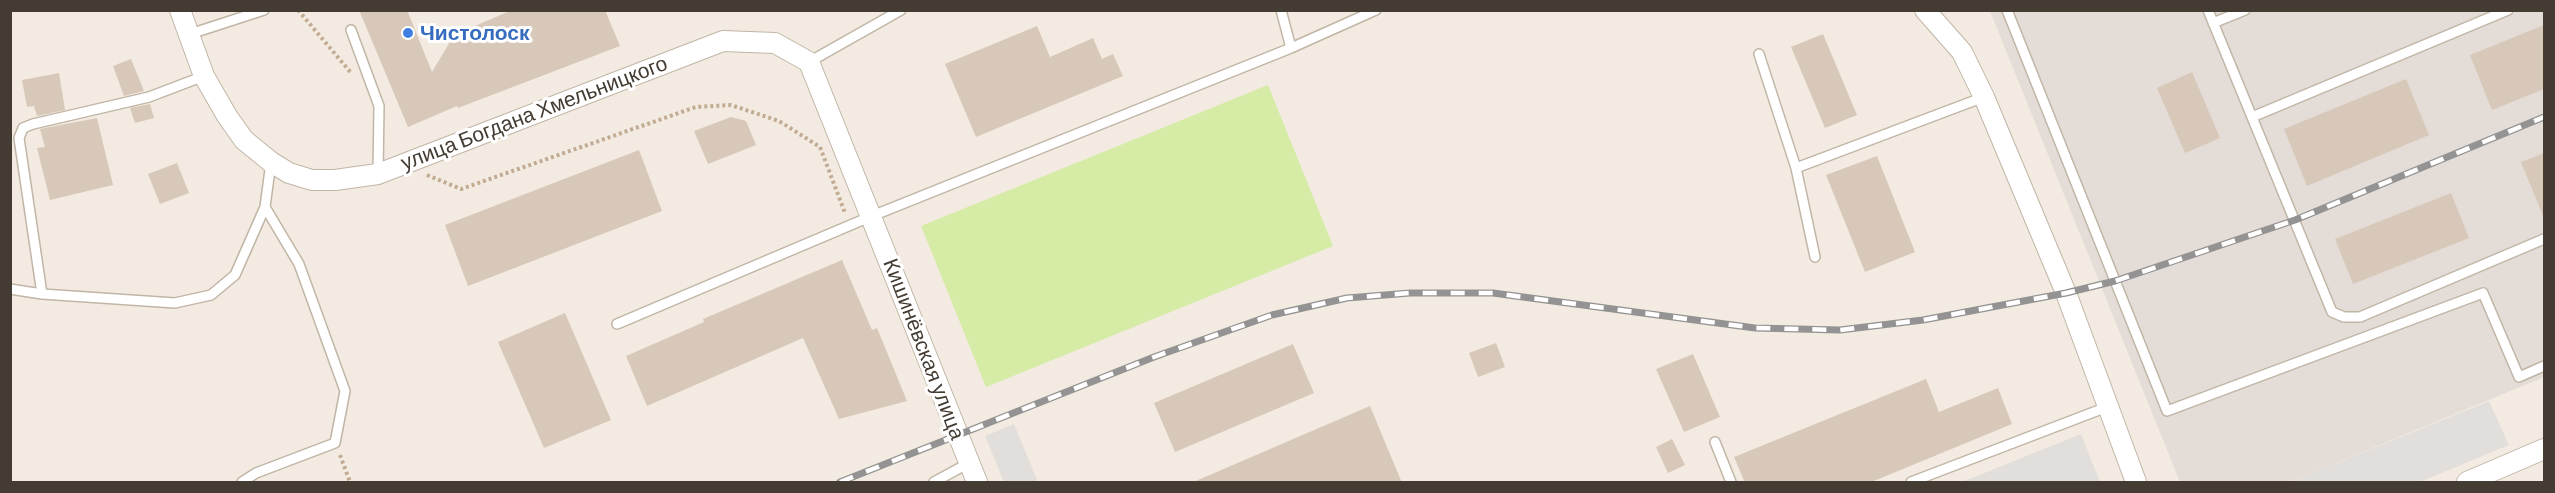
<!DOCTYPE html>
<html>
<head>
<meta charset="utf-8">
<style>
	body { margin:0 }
	#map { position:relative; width:2555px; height:493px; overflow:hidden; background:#f3ebe1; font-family:Barlow,sans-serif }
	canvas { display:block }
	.frame { position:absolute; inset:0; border:12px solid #443b32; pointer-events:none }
</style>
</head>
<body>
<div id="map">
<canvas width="2555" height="493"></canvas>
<div class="frame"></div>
</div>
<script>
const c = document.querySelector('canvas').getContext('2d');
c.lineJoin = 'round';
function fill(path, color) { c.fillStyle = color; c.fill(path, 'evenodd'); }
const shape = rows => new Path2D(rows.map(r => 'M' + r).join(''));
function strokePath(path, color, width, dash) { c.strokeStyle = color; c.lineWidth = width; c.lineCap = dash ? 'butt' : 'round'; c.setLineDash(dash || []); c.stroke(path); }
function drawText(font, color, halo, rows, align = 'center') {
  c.font = font + ' Barlow,sans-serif'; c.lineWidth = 6; c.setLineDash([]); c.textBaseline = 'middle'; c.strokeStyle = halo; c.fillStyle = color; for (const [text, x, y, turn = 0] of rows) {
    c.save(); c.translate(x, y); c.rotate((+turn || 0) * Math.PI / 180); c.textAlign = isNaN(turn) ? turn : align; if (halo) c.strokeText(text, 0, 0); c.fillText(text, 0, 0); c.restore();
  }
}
const industrial = shape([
	[1990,11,2544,11,2544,377,2290,482,2180,482]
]);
const green = shape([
	[1268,85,1333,246,986,387,921,226]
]);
const parking = shape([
	[2489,401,2509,445,2420,482,2290,482],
	[1014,424,1038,482,1004,482,985,436],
	[2081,434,2100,482,1962,482]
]);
const building = shape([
	[359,10,407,10,432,72,454,35,512,10,605,10,620,46,458,108,457,106,408,127],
	[2544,25,2544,89,2492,110,2470,55],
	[1037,26,1050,57,1093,38,1102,59,1113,54,1123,76,976,137,945,64],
	[1823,34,1857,115,1825,128,1791,47],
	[131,59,144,91,124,96,113,66],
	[2192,72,2220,138,2185,153,2157,88],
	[59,73,65,110,37,116,34,106,27,107,22,80],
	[2406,79,2429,135,2307,186,2284,129],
	[150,104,154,118,135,123,130,108],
	[731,117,746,121,756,145,708,164,694,131],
	[97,118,113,185,50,200,37,148,45,147,40,129],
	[639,150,662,211,468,286,445,225],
	[2544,153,2544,218,2521,162],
	[1877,156,1915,252,1865,272,1826,175],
	[177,163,189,193,160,204,148,174],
	[2451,193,2469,238,2353,284,2335,239],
	[842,260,872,330,877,328,907,401,839,419,803,338,647,406,626,356,704,322,703,319],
	[565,313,611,420,544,448,498,342],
	[1496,343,1505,367,1478,377,1469,353],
	[1293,344,1314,393,1175,452,1154,403],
	[1693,354,1720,417,1684,432,1656,369],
	[1926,379,1939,412,1998,388,2012,424,1869,483,1745,483,1734,457],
	[1370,406,1402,483,1191,483],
	[1672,439,1685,465,1668,473,1656,447]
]);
const path = shape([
	[298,10,352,74],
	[427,175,461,189,696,107,731,105,779,121,820,147,845,213],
	[340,455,350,482]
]);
const service = shape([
	[1281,10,1291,48],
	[2007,10,2167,411,2483,293,2519,377,2544,366],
	[2208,10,2332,312,2344,317,2360,317,2544,239],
	[2213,23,2245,10],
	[351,30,379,106,378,174],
	[190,34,264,10],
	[1759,54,1796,168],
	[809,62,901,10],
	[2252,117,2508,10],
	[1815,257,1796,168,1984,97],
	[10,289,42,294,175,303,211,295,235,275,265,207,271,162],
	[42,294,19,138,23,128,33,124,149,97,204,76],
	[617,324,872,216,1291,48,1376,10],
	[1715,442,1731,482],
	[242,482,256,473,335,443,345,391,299,264,265,207],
	[934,482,969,463],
	[1911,482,2107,407]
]);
const minor = shape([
	[180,10,204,76,227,116,244,140,271,162,289,173,312,180,335,180,378,174,723,41,775,43,809,62,977,482],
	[1925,10,1962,52,1984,97,2066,293,2136,482],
	[2467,482,2544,449]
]);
const rail = shape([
	[840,482,1154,357,1272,315,1347,298,1410,293,1493,293,1755,328,1840,330,1923,320,2066,293,2115,281,2295,220,2544,117]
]);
const markers = [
	[408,33,6,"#3f7fe0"]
];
const shopNames = [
	["Чистолоск",420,33]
];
const streetNames = [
	["улица Богдана Хмельницкого",534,113,-21],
	["Кишинёвская улица",924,349,69]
];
fill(industrial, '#e4dcd7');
fill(green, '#d5eba6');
fill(parking, '#e2dedb');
fill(building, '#d8c8b9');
strokePath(service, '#c1b5a6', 12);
strokePath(minor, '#c1b5a6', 22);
strokePath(path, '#c1ab93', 4, [3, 3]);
strokePath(service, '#fff', 9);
strokePath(minor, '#fff', 20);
strokePath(rail, '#939393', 7);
strokePath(rail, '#fff', 4.5, [14]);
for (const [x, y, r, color] of markers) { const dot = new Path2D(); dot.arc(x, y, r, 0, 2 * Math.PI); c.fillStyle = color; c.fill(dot); strokePath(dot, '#fff', 2); }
drawText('bold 21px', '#366cbe', '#fff', shopNames, 'left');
drawText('21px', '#443b32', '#fff', streetNames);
</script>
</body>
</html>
